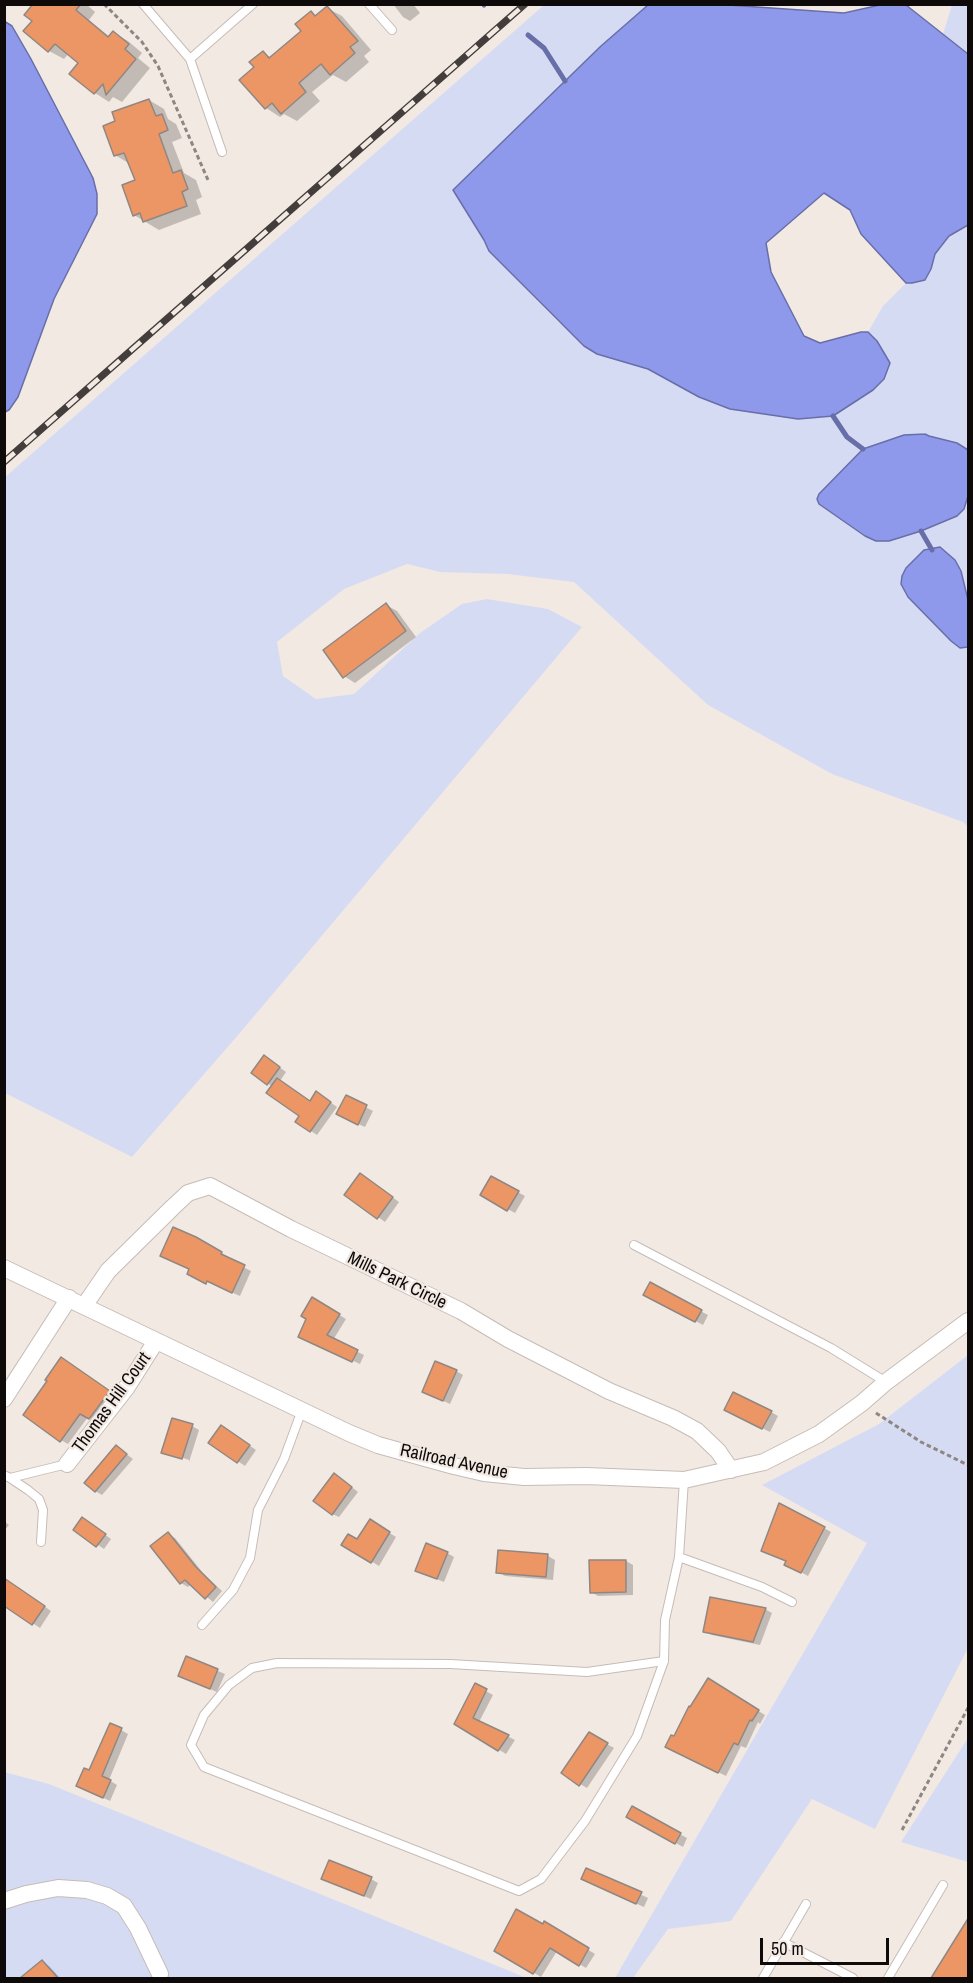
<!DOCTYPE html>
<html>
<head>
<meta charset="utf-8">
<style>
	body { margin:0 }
	#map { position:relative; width:973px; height:1983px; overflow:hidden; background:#f3e9e3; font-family:"Archivo Narrow",sans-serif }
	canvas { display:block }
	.frame { position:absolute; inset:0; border:6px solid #0e0a09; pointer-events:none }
	.scale { position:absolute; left:760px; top:1938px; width:129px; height:27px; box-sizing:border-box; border:3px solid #0e0a09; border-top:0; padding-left:8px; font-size:18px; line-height:21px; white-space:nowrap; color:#0e0a09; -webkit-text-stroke:4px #f3e9e3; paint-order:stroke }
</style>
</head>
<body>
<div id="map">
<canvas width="973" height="1983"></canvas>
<div class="frame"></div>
<div class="scale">50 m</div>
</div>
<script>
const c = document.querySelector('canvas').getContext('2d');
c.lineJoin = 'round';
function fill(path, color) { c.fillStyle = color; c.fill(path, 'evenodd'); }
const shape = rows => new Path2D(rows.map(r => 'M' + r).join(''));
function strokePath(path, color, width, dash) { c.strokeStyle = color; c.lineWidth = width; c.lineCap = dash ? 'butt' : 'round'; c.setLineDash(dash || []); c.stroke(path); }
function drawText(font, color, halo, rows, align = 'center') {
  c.font = font + ' "Archivo Narrow",sans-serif'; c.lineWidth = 4.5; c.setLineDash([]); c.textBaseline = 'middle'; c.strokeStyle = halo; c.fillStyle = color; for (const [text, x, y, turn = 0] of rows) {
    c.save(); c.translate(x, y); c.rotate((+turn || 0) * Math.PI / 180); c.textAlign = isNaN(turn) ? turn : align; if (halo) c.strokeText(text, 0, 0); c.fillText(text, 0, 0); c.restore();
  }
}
const green = shape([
	[544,5,648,5,601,46,453,190,484,240,489,251,557,321,597,354,648,369,699,397,833,416,872,390,884,379,890,363,877,341,868,332,883,306,906,283,912,283,931,269,935,254,949,236,968,225,968,827,963,822,832,774,708,705,574,582,507,574,440,572,407,564,344,589,277,642,283,676,316,699,354,694,420,633,462,604,487,599,548,609,582,627,239,1034,132,1157,5,1093,4,478],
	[952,5,968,5,968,54,943,34],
	[968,1355,968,1648,875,1829,812,1799,731,1921,668,1929,633,1978,615,1978,867,1543,762,1485,879,1424],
	[968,1738,968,1862,901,1842],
	[4,1772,49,1784,527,1978,5,1978]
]);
const water = shape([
	[728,5,844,13,880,5,906,5,968,54,968,225,949,236,935,254,931,269,925,280,912,283,906,283,861,234,850,210,824,193,766,243,771,272,804,336,820,343,861,332,868,332,877,341,890,363,884,379,873,390,833,416,798,419,730,409,699,397,648,369,597,354,584,346,489,251,484,240,453,190,601,46,648,5,728,5],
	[4,21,12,26,31,59,93,178,97,194,97,214,54,299,18,397,9,410,5,412,4,21],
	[925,434,929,436,957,443,968,450,968,496,964,509,957,516,921,531,889,541,876,541,865,536,819,504,817,499,819,494,863,449,904,435,925,434],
	[940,547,955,560,961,571,968,600,968,647,960,648,951,641,908,597,901,584,902,576,906,568,924,550,940,547]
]);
const shadow = shape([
	[35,4,86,4,95,12,89,20,110,37,114,33,128,41,142,53,138,58,150,68,122,102,113,97,109,102,95,93,71,73,80,63,69,53,64,59,49,51,25,31,34,21],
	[393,4,413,4,420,13,410,21,403,17],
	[327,8,342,16,371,50,364,56,369,62,346,82,333,75,312,92,320,101,297,121,284,114,280,117,266,108,256,67,263,53,272,58,303,31,311,13,317,16],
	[149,100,164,109,168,119,176,124,182,138,172,142,184,173,196,180,202,197,196,200,201,214,159,230,134,215,137,181,130,164,115,155,117,122],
	[386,605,397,611,416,637,355,683,344,676],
	[271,1061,286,1072,280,1081,310,1102,323,1097,337,1107,317,1135,311,1131,301,1116,268,1083],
	[346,1097,373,1111,365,1127,345,1118],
	[492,1178,525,1196,515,1213,482,1195],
	[367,1179,399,1202,385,1222,346,1194],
	[174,1229,222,1253,228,1257,227,1259,251,1271,240,1296,196,1277],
	[650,1284,708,1315,703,1325,645,1294],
	[313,1299,346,1319,333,1340,364,1355,360,1364,307,1340,308,1318],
	[68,1363,116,1396,96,1422,88,1417,68,1444,61,1440],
	[456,1371,463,1375,450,1404,431,1395],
	[771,1412,778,1416,770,1432,733,1414],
	[192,1426,199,1430,189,1462,189,1460,169,1453],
	[229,1431,256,1450,245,1466,211,1443],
	[117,1447,133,1459,102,1495,95,1491],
	[341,1479,358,1492,339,1517,332,1514],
	[4,1521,9,1525,4,1531],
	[370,1521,396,1537,379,1566,343,1544,358,1541],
	[89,1523,111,1539,104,1549,75,1529],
	[824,1528,831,1532,808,1576,786,1564,787,1561,762,1551],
	[168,1534,175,1538,203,1573,222,1591,213,1602,191,1584,188,1587,181,1583],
	[447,1553,454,1557,444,1582,417,1571],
	[548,1556,555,1560,553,1580,505,1576,498,1572],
	[626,1561,633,1565,633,1595,598,1596,591,1592],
	[15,1586,51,1611,40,1628,4,1604],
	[765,1609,772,1613,760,1645,712,1635,705,1631],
	[187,1658,225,1674,217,1692,186,1679],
	[708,1680,765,1715,760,1724,758,1722,746,1748,741,1746,726,1776,673,1750,675,1738],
	[475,1685,493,1695,479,1722,515,1740,506,1754,456,1724],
	[121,1730,128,1734,109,1780,117,1785,110,1801,85,1789,90,1772],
	[589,1734,614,1748,587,1788,580,1784],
	[633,1808,687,1838,683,1847,628,1817],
	[587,1870,648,1898,644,1907,590,1883],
	[371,1879,378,1883,371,1899,330,1882],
	[545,1923,595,1954,586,1968,557,1951,541,1977,496,1950,543,1926],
	[42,1962,49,1966,60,1978,22,1978]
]);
const stream = shape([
	[483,4,484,5],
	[528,35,544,48,565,81],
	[833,416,847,437,863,449],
	[921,531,932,550]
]);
const building = shape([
	[33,4,81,4,76,10,108,37,113,31,129,44,125,49,136,59,106,95,103,84,94,94,69,74,78,63,55,44,48,52,23,31,32,21,24,15,33,4],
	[327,6,358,41,350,47,355,53,330,75,321,64,299,83,306,92,281,114,272,103,265,109,239,80,254,67,249,62,263,51,269,58,301,31,295,24,311,11,315,16,327,6],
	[149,99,156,116,162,114,168,130,159,134,173,173,181,170,188,189,182,192,187,206,143,222,140,213,133,216,122,185,135,180,124,153,114,156,103,126,115,121,112,112,149,99],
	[386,603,406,631,343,678,323,650,386,603],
	[264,1055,280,1067,267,1085,251,1073,264,1055],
	[277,1078,310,1101,316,1091,331,1102,310,1132,295,1122,299,1116,266,1093,277,1078],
	[346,1095,367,1105,358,1125,336,1114,346,1095],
	[360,1173,393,1197,377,1219,344,1195,360,1173],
	[491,1176,519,1191,507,1211,480,1195,491,1176],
	[173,1227,196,1237,222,1252,221,1254,245,1265,232,1293,207,1281,206,1284,187,1274,189,1269,160,1256,173,1227],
	[650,1282,702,1310,695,1322,643,1295,650,1282],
	[312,1297,340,1314,327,1335,358,1350,352,1362,298,1337,306,1319,301,1316,312,1297],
	[61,1357,110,1391,89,1419,80,1414,60,1442,23,1415,47,1381,45,1380,61,1357],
	[435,1361,457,1370,443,1401,422,1392,435,1361],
	[733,1392,772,1411,762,1429,724,1410,733,1392],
	[172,1418,193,1424,182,1459,161,1453,172,1418],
	[221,1425,250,1445,237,1463,208,1443,221,1425],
	[116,1445,127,1454,95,1492,84,1483,116,1445],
	[334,1473,352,1487,332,1515,313,1501,334,1473],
	[779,1503,825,1527,801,1573,784,1565,786,1561,761,1551,779,1503],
	[82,1517,106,1534,96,1547,73,1530,82,1517],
	[370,1519,390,1532,371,1563,341,1545,348,1534,357,1539,370,1519],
	[168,1532,196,1567,216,1587,205,1599,185,1580,180,1584,150,1546,168,1532],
	[426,1543,448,1552,437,1579,415,1571,426,1543],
	[498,1550,548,1554,546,1577,496,1573,498,1550],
	[589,1560,626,1560,626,1592,590,1593,589,1560],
	[4,1578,45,1606,32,1625,4,1606,4,1578],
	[710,1597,766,1608,753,1642,703,1632,710,1597],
	[186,1656,218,1669,210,1689,178,1676,186,1656],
	[708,1678,759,1710,752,1721,750,1720,738,1745,734,1743,718,1773,665,1747,671,1735,674,1736,689,1706,690,1707,708,1678],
	[475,1683,487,1689,473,1718,509,1735,498,1751,454,1724,475,1683],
	[110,1723,122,1728,102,1776,111,1780,103,1798,76,1786,84,1768,89,1770,110,1723],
	[589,1732,608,1743,579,1786,561,1773,589,1732],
	[632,1806,681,1833,675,1844,626,1817,632,1806],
	[329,1860,372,1877,364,1896,321,1879,329,1860],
	[586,1868,642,1892,636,1904,581,1879,586,1868],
	[516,1909,543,1924,544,1921,589,1948,579,1966,550,1948,533,1974,494,1951,516,1909],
	[969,1917,969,1978,931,1978,969,1917],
	[42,1960,58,1978,20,1978,42,1960]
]);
const path = shape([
	[104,4,142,42,158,66,208,180],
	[876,1413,921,1442,968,1465],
	[902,1830,968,1708]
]);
const lane = shape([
	[143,4,190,59,222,152],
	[369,4,392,30],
	[190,59,253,4],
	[634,1245,831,1348,886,1382],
	[4,1475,10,1478,67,1464],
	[10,1478,28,1490,39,1499,43,1510,41,1542],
	[679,1557,762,1587,792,1602],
	[202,1625,233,1590,250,1558,258,1510,284,1459,302,1410],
	[664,1661,587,1672,450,1664,277,1663,252,1668,229,1685,204,1715,191,1745,204,1767,519,1891,541,1879,585,1821,637,1736,664,1661,665,1620,679,1557,684,1480],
	[783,1942,853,1978],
	[763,1978,806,1904],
	[888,1978,943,1885]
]);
const street = shape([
	[4,1268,349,1433,378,1445,454,1466,484,1473,524,1477,586,1476,684,1480,764,1462,819,1434,862,1403,886,1382,968,1321],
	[84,1306,108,1271,173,1207,188,1193,210,1186,291,1229,461,1311,508,1339,609,1391,673,1418,697,1431,718,1451,731,1470],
	[4,1399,69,1298],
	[67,1464,127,1387,156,1341],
	[4,1901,26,1894,58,1888,87,1890,107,1896,124,1906,138,1928,160,1974]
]);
const rail = shape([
	[4,462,525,4]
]);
const streetNames = [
	["Mills Park Circle",397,1281,26],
	["Thomas Hill Court",112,1403,-54],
	["Railroad Avenue",454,1462,12]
];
fill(green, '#d6dbf4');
fill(water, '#8f99ec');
strokePath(water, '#686ea8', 1.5);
fill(shadow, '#0003');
strokePath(stream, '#686ea8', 5);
fill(building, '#ec9665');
strokePath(building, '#908782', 1.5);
strokePath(lane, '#c6bcb7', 10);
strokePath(street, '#c6bcb7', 18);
strokePath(path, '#8d8682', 3, [4.5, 3]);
strokePath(lane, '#fff', 8);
strokePath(street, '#fff', 16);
strokePath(rail, '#433d3b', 7);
strokePath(rail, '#f3e9e3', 4.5, [14]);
drawText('18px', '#0e0a09', '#f3e9e3', streetNames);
</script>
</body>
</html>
